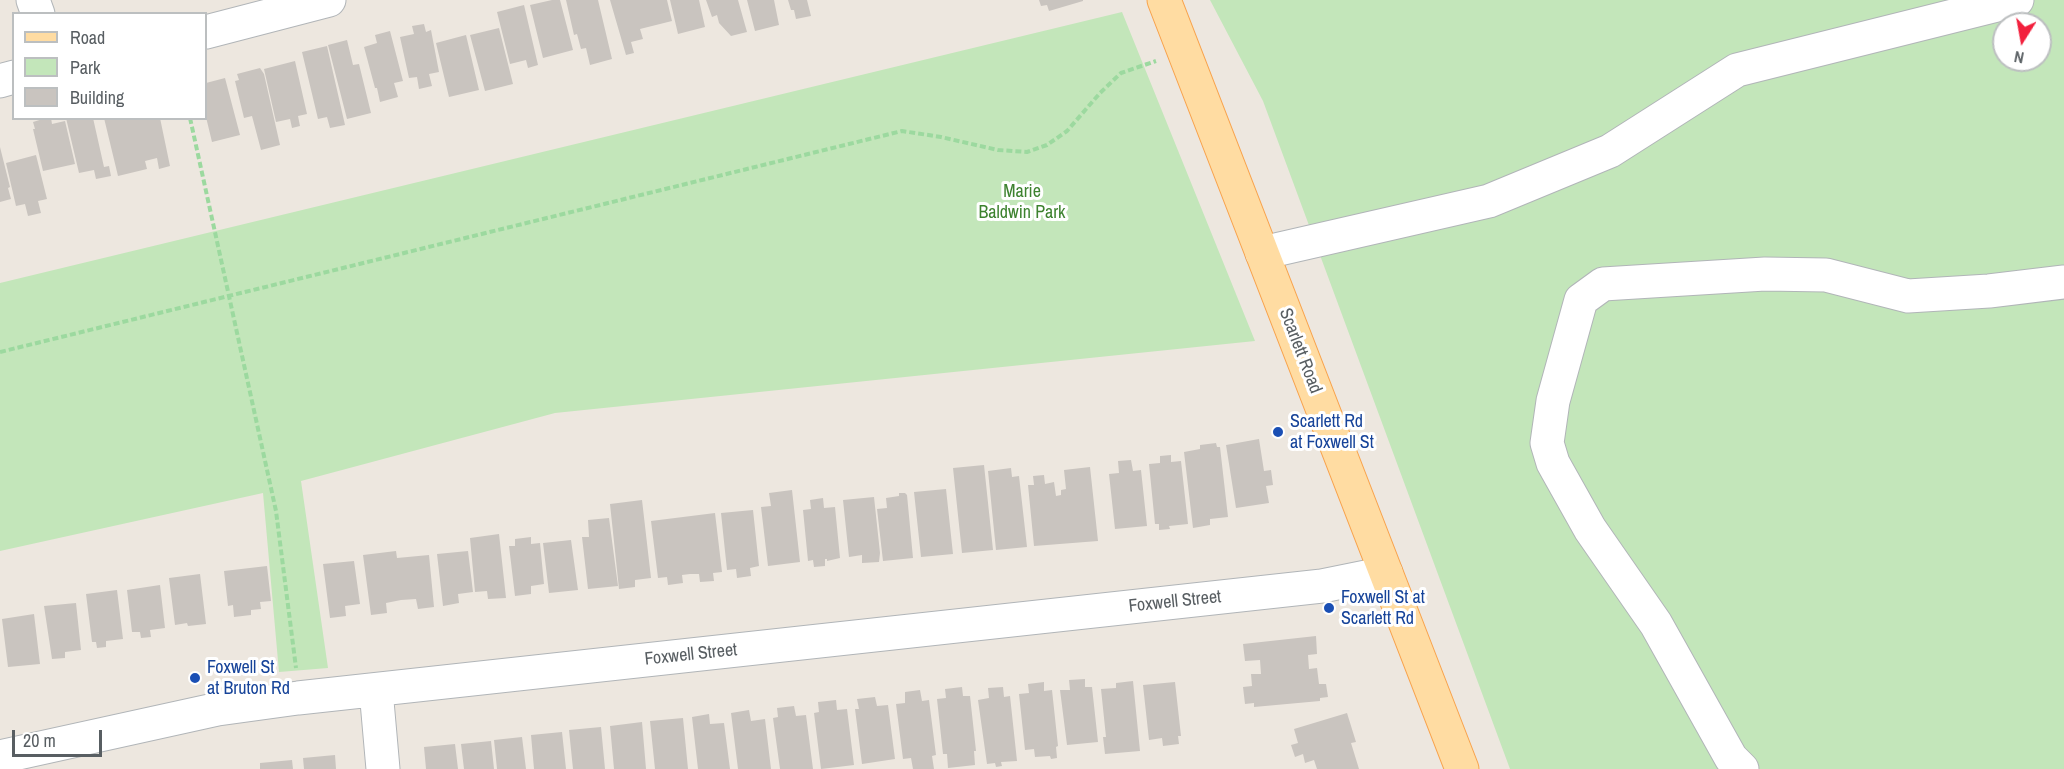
<!DOCTYPE html>
<html>
<head>
<meta charset="utf-8">
<style>
	body { margin:0 }
	#map { position:relative; width:2064px; height:769px; overflow:hidden; background:#ede7df; font-family:"Archivo Narrow",sans-serif }
	canvas { display:block }
	.legend { position:absolute; left:12px; top:12px; width:195px; height:108px; box-sizing:border-box; background:#fff; border:2px solid #bcbfc0; margin:0; padding:8px 10px; list-style:none; font-size:18px; color:#585e62 }
	.legend li { display:flex; align-items:center; gap:12px; height:30px }
	.legend b { width:30px; border:2px solid #bcbfc0 }
	.north { position:absolute; left:1992px; top:12px; width:60px; height:60px; box-sizing:border-box; background:#fff; border:2px solid #bcbfc0; border-radius:50%; rotate:191deg; font-size:16px; font-weight:700; line-height:24px; text-align:center; color:#585e62 }
	.north::after { content:''; display:block; margin:auto; width:21px; height:27px; background:#f2203d; clip-path:polygon(50% 0,100% 100%,50% 72%,0 100%) }
	.scale { position:absolute; left:12px; top:730px; width:90px; height:27px; box-sizing:border-box; border:3px solid #585e62; border-top:0; padding-left:8px; font-size:18px; line-height:21px; white-space:nowrap; color:#585e62; -webkit-text-stroke:4px #fff; paint-order:stroke }
</style>
</head>
<body>
<div id="map">
<canvas width="2064" height="769"></canvas>
<ul class="legend">
<li><b style="height:8px;background:#ffdca2"></b>Road</li>
<li><b style="height:16px;background:#c3e6ba"></b>Park</li>
<li><b style="height:16px;background:#c9c4bf"></b>Building</li>
</ul>
<div class="north">N</div>
<div class="scale">20 m</div>
</div>
<script>
const c = document.querySelector('canvas').getContext('2d');
c.lineJoin = 'round';
function fill(path, color) { c.fillStyle = color; c.fill(path, 'evenodd'); }
const shape = rows => new Path2D(rows.map(r => 'M' + r).join(''));
function strokePath(path, color, width, dash) { c.strokeStyle = color; c.lineWidth = width; c.lineCap = dash ? 'butt' : 'round'; c.setLineDash(dash || []); c.stroke(path); }
function drawText(font, color, halo, rows, align = 'center') {
  c.font = font + ' "Archivo Narrow",sans-serif'; c.lineWidth = 6; c.setLineDash([]); c.textBaseline = 'middle'; c.strokeStyle = halo; c.fillStyle = color; for (const [text, x, y, turn = 0] of rows) {
    c.save(); c.translate(x, y); c.rotate((+turn || 0) * Math.PI / 180); c.textAlign = isNaN(turn) ? turn : align; if (halo) c.strokeText(text, 0, 0); c.fillText(text, 0, 0); c.restore();
  }
}
const green = shape([
	[1210,0,2064,0,2064,769,1510,769,1263,101],
	[2004,24,2040,24,2040,60,2004,60],
	[1122,12,1255,341,555,413,301,481,328,668,279,672,263,493,0,551,0,283]
]);
const building = shape([
	[552,0,560,0,573,50,543,58,530,5],
	[566,0,598,0,612,59,590,65,586,48,581,49,577,34,574,35],
	[610,0,667,0,672,21,640,29,643,39,631,42,634,53,626,55],
	[670,0,699,0,705,27,678,34],
	[706,0,738,0,747,32,731,36,719,23,717,15,712,17],
	[747,0,774,0,779,25,755,31],
	[788,0,807,0,811,16,796,19,794,10,791,10],
	[1039,0,1083,0,1083,1,1049,11,1047,5,1041,6],
	[524,5,538,65,528,68,526,60,510,64,497,12],
	[424,24,426,32,431,30,439,72,429,74,432,86,419,89,417,77,409,78,400,37,414,34,412,26],
	[499,28,513,84,485,91,470,35],
	[390,31,403,81,394,83,398,97,380,102,377,88,375,88,364,47,377,43,375,35],
	[466,35,479,90,449,97,436,43],
	[347,40,353,65,359,64,371,113,347,119,328,45],
	[327,46,345,125,330,128,327,117,318,119,302,52],
	[295,61,307,114,298,116,300,126,292,128,290,119,276,122,264,69],
	[260,68,264,74,280,145,261,150,252,116,244,118,235,81,239,80,237,74],
	[225,78,240,135,212,142,206,117,206,83],
	[46,118,51,118,52,124,65,121,75,164,43,171,33,129,35,129,33,122],
	[66,118,93,118,104,167,109,166,111,176,96,179,94,170,79,173],
	[104,118,160,118,170,166,159,169,157,158,145,161,147,169,118,176],
	[0,147,10,187,8,188,11,199,0,202],
	[36,155,47,199,38,201,41,213,28,216,25,204,16,206,6,163],
	[1259,439,1264,471,1271,470,1273,485,1266,486,1269,503,1236,508,1226,445],
	[1216,443,1217,447,1220,447,1228,517,1210,519,1210,525,1193,528,1184,452,1200,449,1200,445],
	[1171,455,1171,462,1181,461,1188,524,1169,526,1170,529,1159,530,1159,524,1155,524,1149,464,1160,463,1160,456],
	[1131,460,1133,471,1141,470,1147,526,1115,529,1109,474,1119,473,1118,461],
	[984,465,993,550,962,553,953,468],
	[1090,467,1098,541,1034,546,1028,485,1034,485,1033,476,1044,475,1045,484,1054,482,1056,496,1061,495,1061,490,1066,489,1064,470],
	[1011,468,1012,477,1019,476,1027,547,996,550,988,471],
	[946,489,953,554,921,557,914,492],
	[792,490,800,562,768,566,761,507,771,506,769,493],
	[899,493,905,493,907,495,913,558,883,561,877,509,887,508,886,498,899,496],
	[874,497,880,553,879,562,862,563,862,555,849,557,843,500],
	[823,498,824,508,835,507,840,558,827,561,827,559,825,559,825,566,814,567,813,560,808,561,803,510,811,509,810,500],
	[642,500,651,578,635,580,635,587,619,589,610,504],
	[753,510,759,566,750,568,751,576,737,578,736,569,727,570,721,513],
	[715,513,722,572,713,573,714,581,700,582,699,574,690,574,682,575,683,583,668,585,667,577,658,578,651,521],
	[609,518,618,586,588,589,582,537,589,537,588,520],
	[499,534,506,598,488,599,487,591,475,592,470,538],
	[531,537,531,544,540,543,544,584,531,586,531,594,515,596,509,546,515,546,515,539],
	[571,540,578,590,549,593,543,543],
	[396,551,397,558,429,555,434,607,418,609,416,599,401,600,386,603,387,613,371,615,363,555],
	[468,551,473,592,458,594,459,603,443,606,437,554],
	[354,561,360,604,345,606,346,616,330,618,323,564],
	[267,566,271,601,260,602,261,609,251,610,251,615,234,617,233,605,228,606,224,571],
	[200,574,206,624,188,626,187,623,175,625,169,578],
	[160,585,165,628,150,630,151,637,141,638,140,632,132,632,127,590],
	[117,590,123,639,106,641,106,647,97,648,96,642,92,642,86,594],
	[76,603,81,650,65,652,65,658,52,659,44,606],
	[34,614,40,664,8,667,2,619],
	[1316,636,1317,654,1308,655,1309,669,1317,668,1319,684,1326,684,1328,697,1320,698,1320,701,1254,707,1254,703,1245,704,1243,687,1252,686,1251,674,1261,674,1260,660,1245,661,1243,644],
	[1085,679,1085,687,1092,687,1098,742,1067,745,1060,690,1070,690,1069,680],
	[1133,681,1140,751,1105,754,1103,737,1106,737,1101,689,1116,688,1116,683],
	[1044,682,1044,691,1052,690,1058,746,1056,747,1057,758,1051,759,1050,756,1035,757,1034,749,1025,750,1019,694,1029,693,1028,684],
	[1175,682,1181,736,1178,736,1179,744,1163,746,1162,738,1149,740,1143,685],
	[962,687,963,696,970,696,976,751,974,751,975,765,948,768,947,754,943,754,937,699,946,698,945,689],
	[1003,687,1004,697,1010,696,1017,761,1001,762,1002,766,996,767,995,763,987,764,978,700,989,698,988,688],
	[920,690,922,701,929,700,936,755,932,756,934,769,913,769,911,758,903,759,896,704,905,703,905,692],
	[875,697,877,706,888,705,895,759,862,764,855,709,859,709,857,699],
	[836,700,837,710,847,709,854,765,821,769,814,713,819,712,818,702],
	[794,706,796,716,806,715,813,769,780,769,773,718,778,717,777,708],
	[749,710,751,721,765,719,771,769,738,769,731,713],
	[1347,713,1356,742,1351,743,1359,769,1317,769,1314,760,1305,763,1303,754,1295,757,1291,745,1298,743,1294,729],
	[709,714,710,724,724,723,730,769,698,769,692,717],
	[683,718,688,769,655,769,650,721],
	[642,722,646,769,614,769,610,726],
	[601,727,605,769,573,769,569,730],
	[562,732,566,769,534,769,531,735],
	[522,737,526,769,497,769,494,740],
	[491,741,494,769,464,769,461,744],
	[455,744,458,769,426,769,424,747],
	[335,755,336,769,304,769,303,758],
	[292,760,293,769,260,769,260,763]
]);
const path = shape([
	[190,118,276,511,296,668],
	[0,352,902,131,941,137,998,150,1027,152,1047,145,1067,131,1100,93,1121,73,1156,61]
]);
const minor = shape([
	[33,0,38,14],
	[206,32,329,0],
	[0,81,14,77],
	[1262,253,1489,201,1610,151,1737,70,2017,0],
	[376,690,383,769],
	[0,757,218,709,298,698,1322,586,1386,573],
	[1742,769,1731,758,1656,624,1590,529,1553,463,1547,443,1553,401,1581,300,1603,284,1765,274,1826,275,1908,296,1989,291,2064,282]
]);
const major = shape([
	[1164,0,1462,769]
]);
const markers = [
	[1278,432,6,"#1a4fb4"],
	[1329,608,6,"#1a4fb4"],
	[195,678,6,"#1a4fb4"]
];
const parkNames = [
	["Marie",1022,192],
	["Baldwin Park",1022,213]
];
const streetNames = [
	["Scarlett Road",1300,351,69],
	["Foxwell Street",1175,602,-6],
	["Foxwell Street",691,655,-6]
];
const transitNames = [
	["Scarlett Rd",1290,422],
	["at Foxwell St",1290,443],
	["Foxwell St at",1341,598],
	["Scarlett Rd",1341,619],
	["Foxwell St",207,668],
	["at Bruton Rd",207,689]
];
fill(green, '#c3e6ba');
fill(building, '#c9c4bf');
strokePath(minor, '#b1b5b8', 35);
strokePath(major, '#f8a34d', 35);
strokePath(path, '#9cd99f', 4, [6, 3]);
strokePath(minor, '#fff', 33);
strokePath(major, '#ffdca2', 33);
for (const [x, y, r, color] of markers) { const dot = new Path2D(); dot.arc(x, y, r, 0, 2 * Math.PI); c.fillStyle = color; c.fill(dot); strokePath(dot, '#fff', 2); }
drawText('18px', '#3d822f', '#fff', parkNames);
drawText('18px', '#585e62', '#fff', streetNames);
drawText('18px', '#164399', '#fff', transitNames, 'left');
</script>
</body>
</html>
